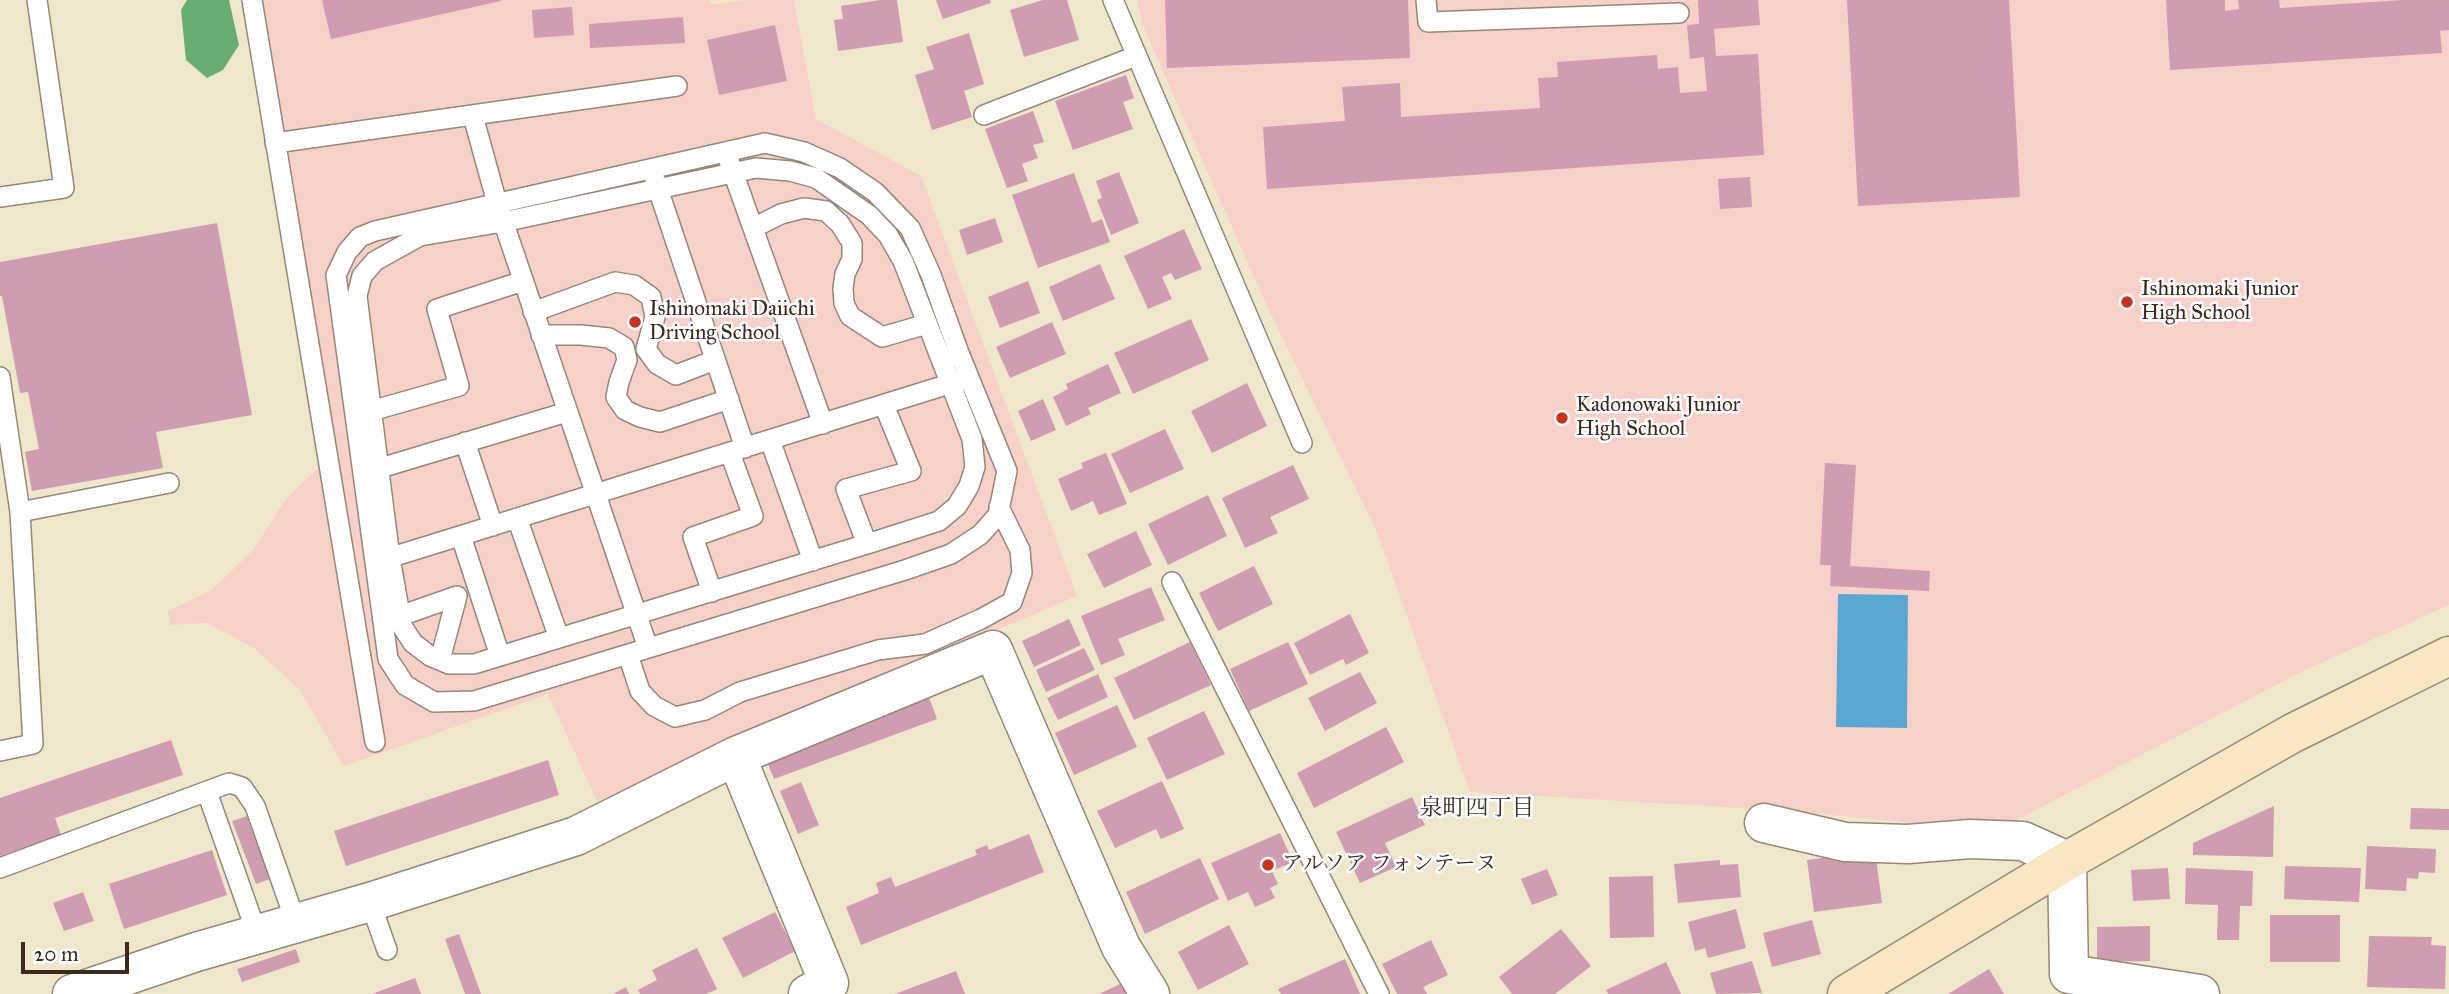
<!DOCTYPE html>
<html>
<head>
<meta charset="utf-8">
<style>
	body { margin:0 }
	#map { position:relative; width:2449px; height:994px; overflow:hidden; background:#efe7cc; font-family:"IM FELL Great Primer",serif }
	canvas { display:block }
	.scale { position:absolute; left:21px; top:942px; width:108px; height:32px; box-sizing:border-box; border:4px solid #3b2a1e; border-top:0; padding-left:9px; font-size:21px; line-height:24px; white-space:nowrap; color:#3b2a1e; -webkit-text-stroke:5px #fff; paint-order:stroke }
</style>
</head>
<body>
<div id="map">
<canvas width="2449" height="994"></canvas>
<div class="scale">20 m</div>
</div>
<script>
const c = document.querySelector('canvas').getContext('2d');
c.lineJoin = 'round';
function fill(path, color) { c.fillStyle = color; c.fill(path, 'evenodd'); }
const shape = rows => new Path2D(rows.map(r => 'M' + r).join(''));
function strokePath(path, color, width, dash) { c.strokeStyle = color; c.lineWidth = width; c.lineCap = dash ? 'butt' : 'round'; c.setLineDash(dash || []); c.stroke(path); }
function drawText(font, color, halo, rows, align = 'center') {
  c.font = font + ' "IM FELL Great Primer","Noto Serif JP",serif'; c.lineWidth = 5; c.setLineDash([]); c.textBaseline = 'middle'; c.strokeStyle = halo; c.fillStyle = color; for (const [text, x, y, turn = 0] of rows) {
    c.save(); c.translate(x, y); c.rotate((+turn || 0) * Math.PI / 180); c.textAlign = isNaN(turn) ? turn : align; if (halo) c.strokeText(text, 0, 0); c.fillText(text, 0, 0); c.restore();
  }
}
const built = shape([
	[244,0,710,0,711,4,752,0,794,0,816,119,921,176,1077,596,597,801,548,694,344,766,300,690,254,648,207,623,170,625,168,611,212,590,253,550,286,499,318,468],
	[1137,0,2449,0,2449,605,2301,672,1995,831,1789,811,1470,792,1377,532,1266,304,1143,26]
]);
const forest = shape([
	[187,0,229,0,239,45,223,70,207,78,186,60,181,10]
]);
const water = shape([
	[1838,594,1908,595,1907,728,1836,727]
]);
const building = shape([
	[322,0,501,0,501,1,331,39],
	[880,0,897,0,903,42,838,51,834,20,843,19,841,6],
	[936,0,990,0,991,3,943,19],
	[1043,0,1067,0,1079,40,1024,57,1010,10],
	[1165,0,1408,0,1410,58,1167,68],
	[1698,0,1758,0,1760,25,1714,29,1716,56,1758,54,1764,155,1267,189,1263,127,1345,121,1342,87,1400,83,1401,117,1540,108,1538,78,1558,77,1557,62,1657,55,1658,69,1678,67,1680,93,1707,91,1704,57,1690,59,1687,25,1699,24],
	[1847,0,2009,0,2020,197,1858,206],
	[2166,0,2225,0,2225,11,2239,9,2238,0,2279,0,2280,8,2403,0,2449,0,2449,30,2440,31,2442,53,2170,70],
	[572,7,574,35,534,38,532,10],
	[683,17,685,43,590,48,589,24],
	[775,25,787,81,719,95,707,40],
	[969,33,984,84,964,91,972,117,932,130,915,75,934,69,926,47],
	[1126,75,1134,98,1123,102,1133,129,1073,150,1055,101],
	[1033,111,1044,142,1033,145,1038,158,1022,164,1028,181,1007,188,985,129],
	[1119,172,1139,223,1111,235,1097,200,1102,198,1096,181],
	[1074,173,1092,223,1102,219,1110,242,1038,268,1012,195],
	[1750,177,1752,207,1720,209,1718,179],
	[995,218,1003,242,967,255,959,230],
	[217,223,252,415,156,432,163,468,32,491,25,452,39,449,28,392,20,393,2,296,0,296,0,262],
	[1184,229,1202,269,1175,280,1171,273,1162,277,1172,299,1148,309,1124,256],
	[1100,264,1115,299,1063,321,1049,287],
	[1028,281,1040,313,1000,328,988,297],
	[1191,319,1209,360,1133,394,1114,353],
	[1052,322,1066,354,1010,378,996,347],
	[1108,364,1121,393,1088,408,1091,414,1066,426,1053,397,1068,389,1066,384],
	[1247,383,1267,426,1212,453,1191,411],
	[1043,399,1056,430,1031,441,1018,411],
	[1165,429,1184,469,1130,493,1111,454],
	[1106,453,1127,504,1099,515,1093,501,1071,511,1058,479,1083,468,1081,463],
	[1825,463,1856,465,1850,566,1930,571,1929,591,1830,586,1831,565,1820,565],
	[1293,465,1309,499,1270,517,1278,533,1245,548,1222,498],
	[1208,495,1227,536,1168,565,1148,524],
	[1136,531,1152,565,1104,588,1087,554],
	[1254,566,1273,604,1218,631,1199,593],
	[1151,587,1165,620,1118,639,1125,655,1101,665,1081,616],
	[1350,614,1369,653,1346,665,1343,659,1310,675,1294,643],
	[1069,619,1081,645,1034,667,1022,641],
	[1190,642,1211,685,1134,720,1114,678],
	[1288,642,1308,684,1249,711,1230,669],
	[1084,648,1095,670,1046,692,1036,670],
	[1360,672,1377,703,1325,731,1308,698],
	[1098,674,1108,697,1058,720,1047,698],
	[928,695,937,719,774,779,765,756],
	[1117,705,1137,747,1074,775,1055,733],
	[1204,711,1225,754,1167,780,1147,738],
	[1386,727,1404,762,1314,808,1297,773],
	[171,740,183,775,55,818,61,835,0,856,0,798],
	[548,760,559,795,346,866,334,831],
	[1162,781,1184,829,1161,839,1156,829,1115,848,1097,811],
	[801,782,819,825,798,834,780,791],
	[1412,797,1425,825,1385,843,1396,867,1360,883,1336,832],
	[2274,806,2273,857,2193,855,2193,843],
	[2411,808,2449,809,2449,830,2410,829],
	[247,816,270,879,256,884,232,821],
	[1280,833,1293,862,1272,871,1278,884,1270,888,1275,898,1255,907,1248,892,1228,901,1211,863],
	[1029,834,1044,872,861,945,846,907,879,893,876,883,891,877,895,887,977,855,975,850,987,845,989,850],
	[2367,846,2436,849,2435,873,2419,872,2418,879,2407,878,2406,891,2365,889],
	[212,850,227,895,124,929,109,884],
	[1875,851,1882,903,1814,912,1807,860],
	[1200,858,1219,899,1145,934,1126,892],
	[1720,860,1720,865,1738,864,1741,897,1678,903,1674,864],
	[2285,866,2361,868,2359,902,2284,899],
	[2168,868,2170,899,2133,901,2131,870],
	[2186,868,2253,871,2252,906,2240,906,2239,940,2217,940,2218,905,2185,904],
	[1547,869,1558,895,1532,905,1521,879],
	[1653,876,1654,937,1610,938,1609,877],
	[83,892,94,921,64,931,53,903],
	[1736,909,1746,948,1708,958,1705,948,1695,951,1688,922],
	[775,912,795,951,743,978,722,938],
	[2270,915,2340,915,2340,962,2270,962],
	[1812,920,1821,954,1772,967,1763,933],
	[1229,925,1249,964,1198,990,1178,952],
	[2150,926,2150,961,2097,962,2097,927],
	[1561,929,1591,966,1555,994,1512,994,1499,977],
	[459,934,481,994,465,994,445,939],
	[2369,936,2432,937,2431,945,2446,946,2445,989,2367,987],
	[1431,940,1448,975,1423,987,1427,994,1397,994,1382,964],
	[697,948,717,989,706,994,640,994,638,990,657,980,652,970],
	[296,949,300,962,242,982,237,969],
	[1345,959,1360,994,1281,994,1278,989],
	[1752,961,1762,993,1716,994,1710,973],
	[1666,962,1681,994,1608,994,1606,990],
	[1989,969,2004,994,1948,994],
	[956,971,965,994,895,994],
	[415,978,421,994,372,994],
	[1122,983,1127,994,1099,994],
	[626,987,629,994,613,994]
]);
const lane = shape([
	[252,0,375,742],
	[1113,0,1302,443],
	[1426,0,1428,22,1679,13],
	[984,115,1136,56],
	[473,116,497,203,648,648],
	[275,143,677,86],
	[765,143,804,152,840,168,875,192,910,228,931,275,959,353,1007,471,998,515,980,535,951,554,905,570,474,701,434,702,405,685,388,659,375,562,336,275,347,252,360,237,375,231,765,143],
	[729,161,823,424],
	[655,180,745,448],
	[0,197,64,188,37,0],
	[753,228,781,214,804,208,826,211,840,224,852,243,852,259,845,274,843,288,844,303,850,316,882,337,927,324],
	[533,312,615,282,634,285,651,297,655,317,646,349,657,364,676,375,715,360],
	[541,335,581,335,609,338,624,347,627,360,619,382,616,397,625,410,640,417,660,422,729,399],
	[0,377,20,512,33,744,0,751],
	[371,411,459,386,437,309,523,281],
	[770,440,813,561],
	[465,442,493,526],
	[367,472,567,412],
	[20,512,169,483],
	[517,518,559,638],
	[461,536,500,656],
	[867,544,939,521,957,506,969,486,975,467,972,439,903,261,888,235,869,215,816,178,790,171,756,168,503,222,420,236,375,261,362,276,357,296,390,558,402,626,413,643,430,656,449,664,474,664,867,544,846,489,911,471,884,405],
	[379,561,962,380],
	[1172,582,1379,994],
	[712,592,693,537,753,516,730,453],
	[400,616,457,596,440,660],
	[628,655,640,691,654,706,675,717,705,710,740,692,878,650,925,644,981,619,1012,602,1022,573,1020,550,999,507],
	[207,792,257,934],
	[0,868,229,783,242,787,255,806,296,923],
	[370,902,387,950]
]);
const street = shape([
	[736,756,829,983,808,994],
	[1764,823,1845,842,1908,844,1970,839,2023,841,2067,861,2069,974,2200,994],
	[72,994,196,952,370,902,576,836,736,756,993,650,1121,947,1150,994]
]);
const secondary = shape([
	[1847,994,2067,861,2293,733,2449,656]
]);
const markers = [
	[2127,302,7,"#c8321e"],
	[635,322,7,"#c8321e"],
	[1562,418,7,"#c8321e"],
	[1268,865,7,"#c8321e"]
];
const poiNames = [
	["Ishinomaki Junior",2141,290],
	["High School",2141,314],
	["Ishinomaki Daiichi",649,310],
	["Driving School",649,334],
	["Kadonowaki Junior",1576,406],
	["High School",1576,430],
	["アルソア フォンテーヌ",1282,865]
];
const neighbourhoodNames = [
	["泉町四丁目",1477,809]
];
fill(built, '#f7d0c9');
fill(forest, '#68ad72');
fill(water, '#59a7d2');
fill(building, '#cf9cb2');
strokePath(lane, '#958875', 22);
strokePath(street, '#958875', 41);
strokePath(secondary, '#958875', 41);
strokePath(lane, '#fff', 19);
strokePath(street, '#fff', 38);
strokePath(secondary, '#f9e7c3', 38);
for (const [x, y, r, color] of markers) { const dot = new Path2D(); dot.arc(x, y, r, 0, 2 * Math.PI); c.fillStyle = color; c.fill(dot); strokePath(dot, '#fff', 2.5); }
drawText('21px', '#3b2a1e', '#fff', poiNames, 'left');
drawText('23px', '#3b2a1e', '#fff', neighbourhoodNames);
</script>
</body>
</html>
